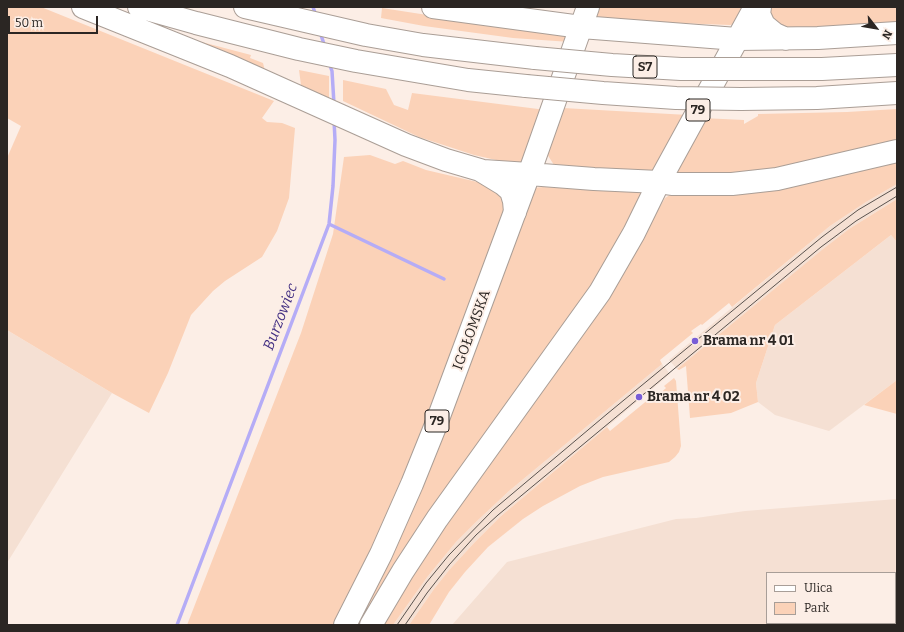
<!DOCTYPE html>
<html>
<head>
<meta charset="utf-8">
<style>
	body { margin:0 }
	#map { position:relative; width:904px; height:632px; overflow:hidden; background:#fceee6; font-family:Bitter,serif }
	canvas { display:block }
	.frame { position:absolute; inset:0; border:8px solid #2b2623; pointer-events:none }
	.legend { position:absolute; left:766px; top:572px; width:130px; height:52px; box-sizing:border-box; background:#fceee6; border:1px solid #a89e98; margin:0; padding:5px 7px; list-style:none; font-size:12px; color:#2b2623 }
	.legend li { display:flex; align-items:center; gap:8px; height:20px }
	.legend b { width:20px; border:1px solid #a89e98 }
	.north { position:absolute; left:856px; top:8px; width:40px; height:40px; -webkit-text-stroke:3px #fceee6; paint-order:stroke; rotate:121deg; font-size:11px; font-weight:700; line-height:16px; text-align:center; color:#2b2623 }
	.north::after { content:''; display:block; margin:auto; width:14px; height:18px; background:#2b2623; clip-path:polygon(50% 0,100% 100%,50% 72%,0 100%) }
	.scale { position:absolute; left:8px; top:16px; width:90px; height:18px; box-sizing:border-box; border:2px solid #2b2623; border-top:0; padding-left:5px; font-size:12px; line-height:14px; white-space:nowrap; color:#2b2623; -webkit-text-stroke:3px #fceee6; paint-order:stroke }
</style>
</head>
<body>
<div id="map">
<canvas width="904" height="632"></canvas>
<div class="frame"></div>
<ul class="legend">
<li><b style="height:5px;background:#fff"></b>Ulica</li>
<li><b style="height:11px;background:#fbd2b8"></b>Park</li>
</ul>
<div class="north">N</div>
<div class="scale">50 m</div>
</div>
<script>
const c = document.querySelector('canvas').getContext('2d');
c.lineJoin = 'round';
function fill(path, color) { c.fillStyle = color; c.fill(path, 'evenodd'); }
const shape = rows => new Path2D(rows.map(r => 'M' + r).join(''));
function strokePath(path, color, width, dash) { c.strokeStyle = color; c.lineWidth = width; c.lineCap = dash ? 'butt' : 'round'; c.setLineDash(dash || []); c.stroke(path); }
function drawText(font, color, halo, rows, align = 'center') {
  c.font = font + ' Bitter,serif'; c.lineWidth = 4; c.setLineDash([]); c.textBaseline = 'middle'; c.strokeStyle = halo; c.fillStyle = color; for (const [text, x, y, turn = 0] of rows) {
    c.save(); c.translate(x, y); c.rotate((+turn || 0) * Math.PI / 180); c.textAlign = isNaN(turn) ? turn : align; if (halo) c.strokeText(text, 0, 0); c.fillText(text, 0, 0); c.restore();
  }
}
const built = shape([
	[897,184,897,199,849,229,677,369,669,360,830,226,866,202],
	[891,235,897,242,897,380,829,431,775,415,758,402,756,383,775,325],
	[7,330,112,393,7,563],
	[662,364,670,374,501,516,474,543,450,569,434,589,409,625,393,625,428,576,456,542,477,521,509,491],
	[897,499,897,625,452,625,507,562,676,519,696,518,745,511],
	[767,573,895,573,895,623,767,623]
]);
const green = shape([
	[7,7,41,7,274,101,262,118,267,122,282,123,295,128,289,198,277,231,262,257,225,281,213,291,191,315,168,373,149,413,112,393,7,330,7,158,21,126,7,118],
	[599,7,747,7,735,24,730,25,599,20,596,15],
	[767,7,897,7,897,24,787,30,775,27],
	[382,8,479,23,567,32,570,42,513,38,424,26,381,18],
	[194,40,251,55,250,58,263,63,265,71],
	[299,70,329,76,329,99,301,85],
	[343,80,386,89,394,105,408,110,412,93,546,110,525,165,518,165,474,155,419,137,343,101],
	[563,108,688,115,654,170,649,173,554,165,547,154],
	[897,109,897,144,811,164,678,179,672,172,702,118,744,120,744,124,758,116,758,114,847,112],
	[370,155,395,164,403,161,426,170,486,184,500,185,509,208,428,425,338,625,187,625,301,333,333,234,344,157],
	[897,159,897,184,866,202,830,226,732,307,729,303,702,325,701,324,691,331,693,333,660,360,662,364,509,491,477,521,456,542,428,576,393,625,379,625,392,603,646,231,665,198,673,193],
	[543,187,639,191,641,194,639,202,604,266,556,340,363,625,352,625,532,188],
	[897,199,897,242,891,235,775,325,756,383,758,402,731,413,690,418,686,366,679,370,677,369,822,250,849,229],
	[674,378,676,381,681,446,679,452,675,457,669,462,603,477,580,486,543,506,523,519,488,547,465,572,449,592,429,625,409,625,434,589,450,569,474,543,501,516,607,427,610,431,655,394,657,396,666,388,664,386],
	[897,380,897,414,864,405]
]);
const stream = shape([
	[313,7,316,16],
	[320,32,325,47],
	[329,63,332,71,334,104],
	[329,224,444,279],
	[177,625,329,224,333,186,335,140,334,120]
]);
const primary = shape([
	[581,27,737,39],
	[529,174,594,179,659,182],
	[345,625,381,554,412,484,435,427,529,174,588,7],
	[371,625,403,571,437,519,600,292,634,233,659,182,755,7]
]);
const motorway = shape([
	[83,7,230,66,406,145,446,160,480,170,503,184,511,191,514,201,515,212],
	[139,7,196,23,299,49,356,61,468,80,526,86],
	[245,7,366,35,423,45,535,58],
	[433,7,581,27],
	[760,7,759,14,764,25,775,34,786,39],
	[737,39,818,38,897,33],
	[755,69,822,69,897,65],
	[741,99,817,98,897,93],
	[483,171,529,174],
	[659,182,673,184,732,184,777,179,897,151]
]);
const tram = shape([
	[397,625,426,583,449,555,493,510,607,414,822,237,858,210,897,187],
	[405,625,427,593,449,565,476,535,498,515,821,247,856,221,897,196]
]);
const motorwayBridge = shape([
	[535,58,612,65,681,69,755,69],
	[526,86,603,93,676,98,741,99]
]);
const markers = [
	[695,341,4,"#785dd7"],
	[639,397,4,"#785dd7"]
];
const shields = [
	[645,67,24],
	[698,110,24],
	[437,421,24]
];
const shieldNames = [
	["S7",645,67],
	["79",698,110],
	["79",437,421]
];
const streetNames = [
	["IGOŁOMSKA",472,330,-70]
];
const poiNames = [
	["Brama nr 4 01",703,341],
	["Brama nr 4 02",647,397]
];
const waterNames = [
	["Burzowiec",281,317,-69]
];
fill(built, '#f5e0d3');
fill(green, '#fbd2b8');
strokePath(stream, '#b5acf6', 3.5);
strokePath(primary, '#aa9e96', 24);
strokePath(motorway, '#aa9e96', 24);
strokePath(primary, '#fff', 22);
strokePath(motorway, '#fff', 22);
strokePath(tram, '#5a534f', 1);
strokePath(motorwayBridge, '#aa9e96', 24, []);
strokePath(motorwayBridge, '#fff', 22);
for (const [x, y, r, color] of markers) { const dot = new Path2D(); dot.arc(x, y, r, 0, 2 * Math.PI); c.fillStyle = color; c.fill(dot); strokePath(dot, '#fceee6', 1.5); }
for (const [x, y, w] of shields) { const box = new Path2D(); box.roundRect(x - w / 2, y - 11, w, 22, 3); c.fillStyle = '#fceee6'; c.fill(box); strokePath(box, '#2b2623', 1); }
drawText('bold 13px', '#2b2623', null, shieldNames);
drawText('14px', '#2b2623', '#fceee6', streetNames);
drawText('bold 14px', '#2b2623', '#fceee6', poiNames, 'left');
drawText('italic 15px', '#422e82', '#fceee6', waterNames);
</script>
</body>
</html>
